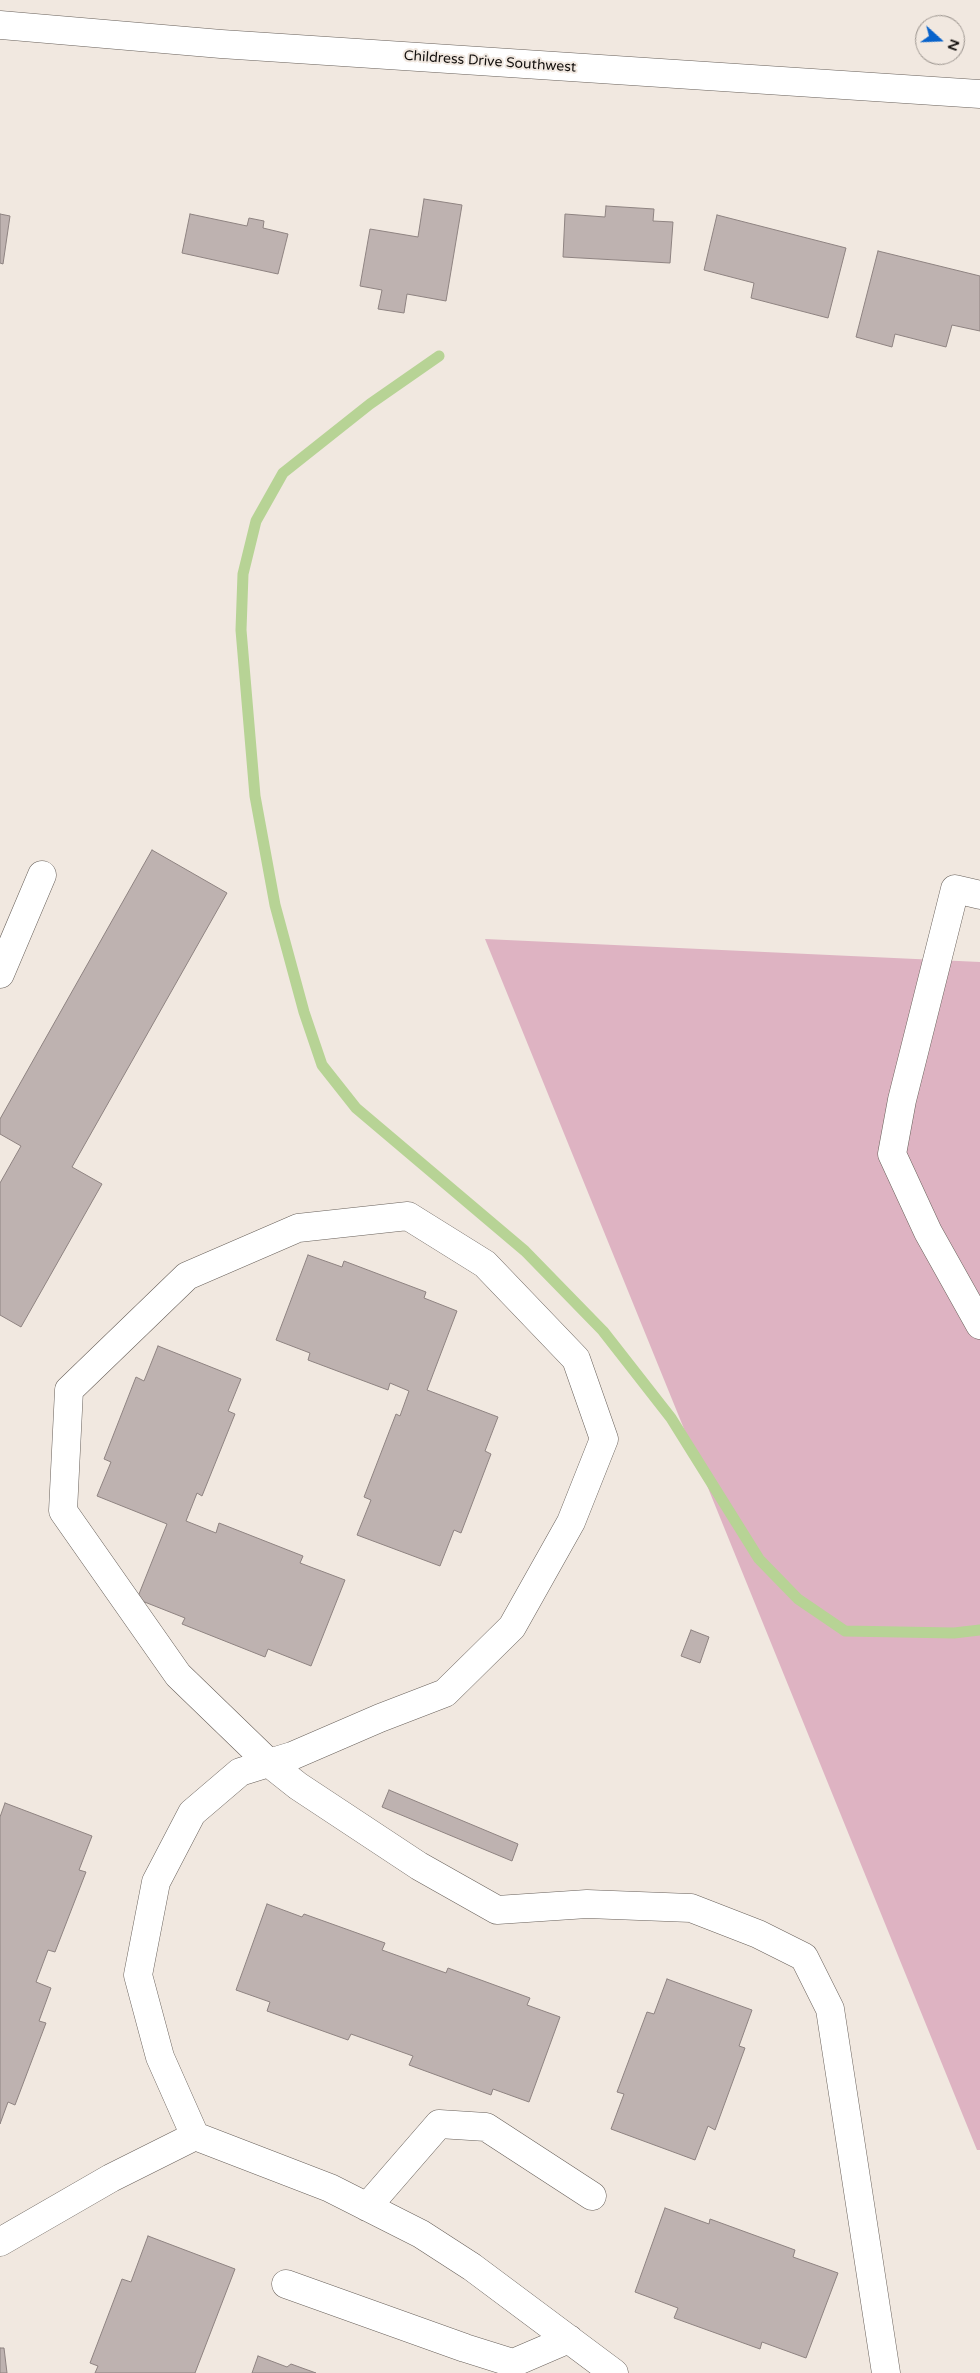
<!DOCTYPE html>
<html>
<head>
<meta charset="utf-8">
<style>
	body { margin:0 }
	#map { position:relative; width:980px; height:2373px; overflow:hidden; background:#f1e8e0; font-family:"Varela Round",sans-serif }
	canvas { display:block }
	.north { position:absolute; left:915px; top:15px; width:50px; height:50px; box-sizing:border-box; background:#f1e8e0; border:1px solid #99928c; border-radius:50%; rotate:110deg; font-size:14px; font-weight:700; line-height:20px; text-align:center; color:#14110f }
	.north::after { content:''; display:block; margin:auto; width:18px; height:22px; background:#0762cb; clip-path:polygon(50% 0,100% 100%,50% 72%,0 100%) }
</style>
</head>
<body>
<div id="map">
<canvas width="980" height="2373"></canvas>
<div class="north">N</div>
</div>
<script>
const c = document.querySelector('canvas').getContext('2d');
c.lineJoin = 'round';
function fill(path, color) { c.fillStyle = color; c.fill(path, 'evenodd'); }
const shape = rows => new Path2D(rows.map(r => 'M' + r).join(''));
function strokePath(path, color, width, dash) { c.strokeStyle = color; c.lineWidth = width; c.lineCap = dash ? 'butt' : 'round'; c.setLineDash(dash || []); c.stroke(path); }
function drawText(font, color, halo, rows, align = 'center') {
  c.font = font + ' "Varela Round",sans-serif'; c.lineWidth = 4; c.setLineDash([]); c.textBaseline = 'middle'; c.strokeStyle = halo; c.fillStyle = color; for (const [text, x, y, turn = 0] of rows) {
    c.save(); c.translate(x, y); c.rotate((+turn || 0) * Math.PI / 180); c.textAlign = isNaN(turn) ? turn : align; if (halo) c.strokeText(text, 0, 0); c.fillText(text, 0, 0); c.restore();
  }
}
const green = shape([
	[485,939,980,962,980,2150,977,2150]
]);
const stream = shape([
	[439,356,370,404,283,473,256,521,243,574,241,630,255,796,275,905,304,1012,322,1065,356,1108,525,1251,603,1331,671,1418,759,1559,798,1599,845,1631,954,1633,980,1630]
]);
const building = shape([
	[424,199,462,205,446,301,407,294,404,313,378,309,382,290,360,286,370,229,418,237,424,199],
	[606,206,654,209,653,221,673,222,670,263,563,257,565,214,605,217,606,206],
	[0,214,10,216,3,264,0,263,0,214],
	[190,214,247,226,249,218,264,221,263,228,288,234,278,274,182,253,190,214],
	[717,215,846,248,828,318,751,298,754,283,704,270,717,215],
	[878,251,980,276,980,331,952,325,946,347,895,334,892,347,856,337,878,251],
	[152,850,227,893,72,1167,102,1184,21,1327,0,1315,0,1183,21,1146,0,1134,0,1119,152,850],
	[308,1255,342,1267,344,1261,426,1292,424,1298,457,1311,427,1390,498,1417,485,1451,491,1454,461,1533,454,1530,440,1566,357,1535,371,1500,364,1497,396,1414,400,1416,409,1391,390,1383,388,1390,308,1360,310,1353,276,1340,308,1255],
	[158,1346,241,1379,228,1411,235,1414,202,1496,197,1493,186,1521,216,1533,219,1523,303,1556,300,1563,345,1580,311,1666,268,1649,265,1657,182,1624,185,1618,137,1599,167,1524,97,1496,111,1462,104,1459,136,1377,144,1381,158,1346],
	[691,1630,709,1637,700,1663,681,1656,691,1630],
	[389,1790,518,1844,512,1861,382,1807,389,1790],
	[5,1803,92,1836,79,1870,86,1872,55,1952,48,1950,36,1982,51,1988,39,2021,46,2023,15,2105,8,2102,0,2124,0,1817,5,1803],
	[267,1904,302,1917,304,1914,385,1943,382,1950,446,1973,448,1968,530,1998,527,2005,560,2017,529,2102,493,2089,491,2095,409,2065,413,2056,351,2034,348,2040,267,2011,270,2002,236,1990,267,1904],
	[667,1979,752,2010,739,2046,745,2048,715,2130,708,2126,695,2160,611,2129,624,2094,617,2092,647,2012,654,2014,667,1979],
	[665,2208,709,2224,710,2219,795,2250,793,2257,838,2273,806,2358,762,2342,760,2349,674,2318,678,2308,635,2292,665,2208],
	[148,2236,235,2269,195,2373,95,2373,98,2366,90,2363,122,2279,131,2282,148,2236],
	[0,2348,4,2348,7,2373,0,2373,0,2348],
	[258,2356,287,2367,291,2364,316,2373,252,2373,258,2356]
]);
const minor = shape([
	[0,25,221,44,980,94],
	[980,895,955,889,902,1100,892,1154,928,1232,980,1325],
	[0,974,42,875],
	[408,1216,485,1264,576,1359,604,1439,571,1522,512,1627,445,1693,380,1718,292,1756,269,1763,178,1675,63,1511,69,1390,187,1276,298,1228,408,1216],
	[367,2207,439,2124,486,2127,592,2196],
	[0,2242,111,2178,195,2136],
	[286,2284,465,2348,513,2363,569,2339],
	[614,2373,472,2267,421,2234,330,2188,195,2136,160,2057,138,1975,156,1882,192,1813,240,1772,269,1763,298,1786,419,1866,497,1910,587,1904,691,1908,758,1934,804,1957,830,2009,886,2373]
]);
const streetNames = [
	["Childress Drive Southwest",490,62,4]
];
fill(green, '#deb3c2');
strokePath(stream, '#b7d395', 11);
fill(building, '#beb2b0');
strokePath(building, '#8e8381', 1);
strokePath(minor, '#68605a', 29);
strokePath(minor, '#fff', 28);
drawText('14px', '#14110f', '#f1e8e0', streetNames);
</script>
</body>
</html>
